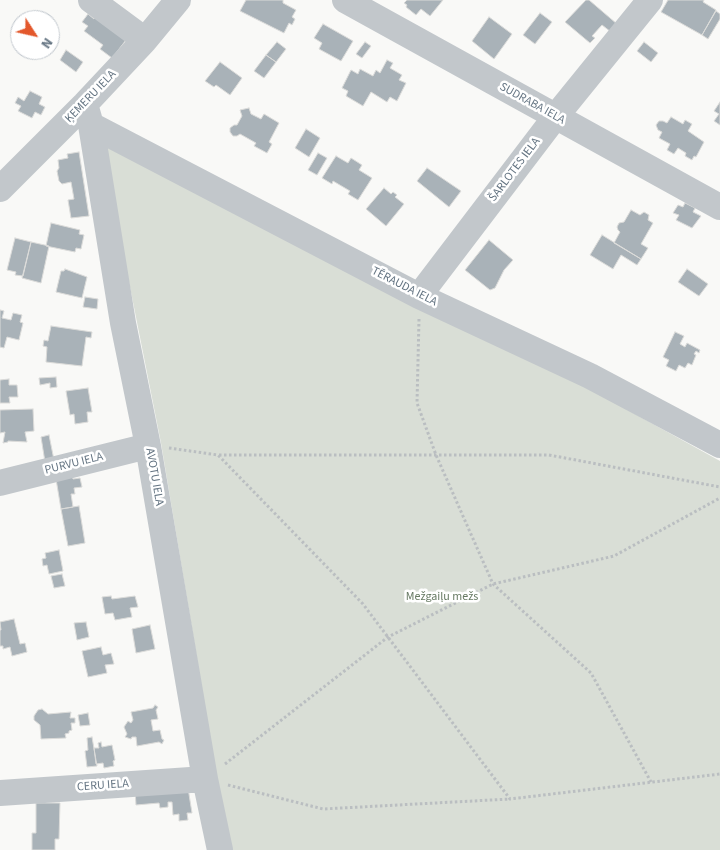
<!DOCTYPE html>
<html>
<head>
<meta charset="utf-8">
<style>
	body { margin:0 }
	#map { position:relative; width:720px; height:850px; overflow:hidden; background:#f9f9f7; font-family:"Source Sans 3",sans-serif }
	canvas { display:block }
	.north { position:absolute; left:10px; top:10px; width:50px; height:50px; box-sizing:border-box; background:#fff; border:1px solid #c1c7cd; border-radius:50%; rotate:125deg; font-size:14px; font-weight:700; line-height:20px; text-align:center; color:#647482 }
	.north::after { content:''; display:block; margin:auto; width:18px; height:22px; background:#e3582c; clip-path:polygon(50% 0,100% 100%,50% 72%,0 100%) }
</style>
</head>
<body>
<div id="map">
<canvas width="720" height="850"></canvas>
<div class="north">N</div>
</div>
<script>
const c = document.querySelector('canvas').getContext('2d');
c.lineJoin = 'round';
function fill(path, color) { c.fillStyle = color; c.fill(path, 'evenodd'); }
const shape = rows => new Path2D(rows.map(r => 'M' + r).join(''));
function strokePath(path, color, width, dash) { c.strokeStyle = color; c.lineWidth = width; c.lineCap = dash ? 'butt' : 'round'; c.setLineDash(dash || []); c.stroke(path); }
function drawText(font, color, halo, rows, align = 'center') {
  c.font = font + ' "Source Sans 3",sans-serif'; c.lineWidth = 5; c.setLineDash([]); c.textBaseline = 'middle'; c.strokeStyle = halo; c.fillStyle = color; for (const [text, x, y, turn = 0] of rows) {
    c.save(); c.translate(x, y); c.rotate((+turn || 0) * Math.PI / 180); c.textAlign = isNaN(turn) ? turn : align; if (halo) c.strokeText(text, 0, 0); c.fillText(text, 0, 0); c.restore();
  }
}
const green = shape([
	[101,141,586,387,720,461,720,850,229,850,161,443]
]);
const building = shape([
	[246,0,283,0,283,3,296,10,292,17,295,19,292,25,289,23,284,33,240,11,246,0],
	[407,0,443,0,430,16,421,9,416,15,406,7,407,5,404,3,407,0],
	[586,0,589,0,617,24,611,32,602,25,592,36,595,38,590,43,565,22,586,0],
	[668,0,704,0,703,2,716,10,702,35,661,12,668,0],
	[716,11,720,14,720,19,708,39,702,35,716,11],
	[540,13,552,22,535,44,523,35,540,13],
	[88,14,94,19,98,14,126,40,112,58,100,49,103,45,84,31,88,26,82,22,88,14],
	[489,17,512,34,494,59,472,41,489,17],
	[323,24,353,41,341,61,319,49,322,43,314,38,323,24],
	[277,42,286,49,276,62,266,55,277,42],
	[365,42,371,46,362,58,356,54,365,42],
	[644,42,658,53,651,62,637,51,644,42],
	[66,50,83,62,76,72,60,60,66,50],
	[266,55,276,62,264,78,254,71,266,55],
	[387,60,393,63,390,68,402,75,399,80,406,83,397,101,390,97,387,102,371,92,363,106,346,96,348,91,342,88,351,70,358,74,360,69,373,76,376,70,380,73,387,60],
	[220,62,242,78,230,95,216,85,214,87,205,81,220,62],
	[30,91,42,97,39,104,45,107,41,115,35,112,32,118,18,111,21,106,15,103,18,97,24,101,30,91],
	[720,102,720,125,714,121,719,114,714,111,720,102],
	[249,108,251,114,261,119,264,114,279,123,269,142,272,144,267,153,254,146,256,143,240,134,237,136,233,136,230,132,230,128,234,125,237,125,242,116,240,110,249,108],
	[671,117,683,124,685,120,692,124,688,131,704,142,696,157,694,156,692,160,685,156,686,153,678,148,674,154,667,150,670,144,659,138,662,132,658,130,656,125,659,121,663,121,667,123,671,117],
	[306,129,320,138,309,157,295,148,306,129],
	[79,152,89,216,71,218,68,200,74,199,71,182,62,184,59,181,57,171,59,168,58,160,68,158,67,154,79,152],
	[318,153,327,158,317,175,308,170,318,153],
	[336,156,348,163,351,158,362,165,359,170,372,178,358,200,348,194,350,191,333,181,332,184,322,178,336,156],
	[427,168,461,191,449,207,417,181,427,168],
	[384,188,391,194,393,192,397,195,395,197,404,204,386,226,366,209,384,188],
	[685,203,695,208,693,212,701,216,692,228,676,220,679,215,673,213,678,205,683,207,685,203],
	[631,210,640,215,644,212,649,215,648,220,653,223,641,244,648,248,641,259,614,243,620,232,618,230,617,227,619,223,624,222,631,210],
	[51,223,80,230,79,234,84,235,81,249,76,248,75,252,46,246,51,223],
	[602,235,641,259,637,265,621,255,613,269,590,255,602,235],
	[15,238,31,242,23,276,15,275,16,272,7,270,15,238],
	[489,240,513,260,504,270,495,288,490,290,465,270,489,240],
	[31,242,49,246,41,283,22,278,31,242],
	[65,269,87,277,82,298,56,292,61,271,64,271,65,269],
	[687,269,708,284,699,296,678,282,687,269],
	[85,297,98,299,97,309,83,307,85,297],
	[0,310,4,311,2,318,11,320,13,313,22,315,20,322,23,323,19,340,7,337,4,348,0,347,0,310],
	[51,326,92,332,91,338,86,337,82,366,46,362,47,347,43,346,44,340,48,341,51,326],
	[675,332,684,336,680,344,685,347,687,343,700,350,699,353,696,351,694,354,696,355,692,365,688,363,685,368,679,365,676,371,666,366,669,360,663,357,675,332],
	[56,377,57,387,50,388,50,383,40,385,39,378,56,377],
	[9,379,9,385,17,385,18,397,9,397,10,403,0,403,0,380,9,379],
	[88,388,92,412,87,412,88,422,75,424,74,414,70,415,66,391,88,388],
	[33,409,34,431,25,432,27,442,8,441,8,442,3,443,5,432,0,433,0,410,33,409],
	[49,435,54,460,45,462,41,437,49,435],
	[72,476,73,479,80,478,82,487,74,488,75,494,71,494,73,507,61,509,56,479,72,476],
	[79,506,85,543,68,546,61,509,79,506],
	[59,550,63,571,49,574,47,565,43,566,42,559,46,558,45,553,59,550],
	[62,574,65,586,54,588,51,576,62,574],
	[111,596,112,599,135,596,138,607,130,608,132,617,115,620,113,613,105,614,102,597,111,596],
	[14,619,20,644,25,643,27,652,12,656,10,647,3,649,3,646,0,646,0,630,1,630,0,622,14,619],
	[86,622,89,637,77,640,74,623,86,622],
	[150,625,155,649,136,653,132,629,150,625],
	[101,647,103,655,111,653,114,664,105,665,107,673,88,677,82,651,101,647],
	[155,705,158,707,156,710,158,719,151,720,153,731,160,730,162,739,164,740,162,744,159,742,137,746,136,737,132,737,131,739,125,737,127,734,124,727,128,721,131,723,133,720,131,712,153,708,155,705],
	[42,709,48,714,71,712,70,718,75,718,75,723,71,723,72,730,69,731,69,733,65,734,66,738,41,739,40,725,34,720,34,716,38,710,42,709],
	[88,713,90,725,80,726,78,715,88,713],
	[92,737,97,766,87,767,85,751,88,750,87,738,92,737],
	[101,742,102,747,112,745,115,760,113,761,114,766,104,768,103,763,96,764,94,748,99,748,98,743,101,742],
	[188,788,192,813,187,813,188,820,179,821,179,814,173,815,172,802,168,802,168,807,160,808,159,803,136,805,135,790,188,788],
	[36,803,60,803,59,839,55,839,55,850,32,850,32,833,36,833,36,803]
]);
const path = shape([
	[419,319,417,403,436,455,493,584,591,673,651,782],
	[169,448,218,455,363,604,510,799,720,774],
	[219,455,549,455,720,487],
	[225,764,388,637,493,584,614,556,720,498],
	[228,785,323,809,510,799]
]);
const minor = shape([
	[91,0,145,40],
	[345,0,720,207],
	[85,104,91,125,123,323,148,446,205,779,220,850],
	[91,125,419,296,590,376,720,445],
	[0,189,85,104,145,40,178,0],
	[419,296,556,116,650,0],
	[0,483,148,446],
	[0,793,205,779]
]);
const streetNames = [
	["ĶEMERU IELA",91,97,-46],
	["SUDRABA IELA",532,104,29],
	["ŠARLOTES IELA",515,170,-53],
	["TĒRAUDA IELA",404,287,27],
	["PURVU IELA",74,464,-14],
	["AVOTU IELA",154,477,80],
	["CERU IELA",103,786,-4]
];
const parkNames = [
	["Mežgaiļu mežs",442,597]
];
fill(green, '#d9ded6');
fill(building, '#a9b2b8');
strokePath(building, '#dbdbd9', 1);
strokePath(path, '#babec1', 3, [2.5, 2.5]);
strokePath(minor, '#c2c7cb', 26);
drawText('12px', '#647482', '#fff', streetNames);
drawText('12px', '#677a63', '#fff', parkNames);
</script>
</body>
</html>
